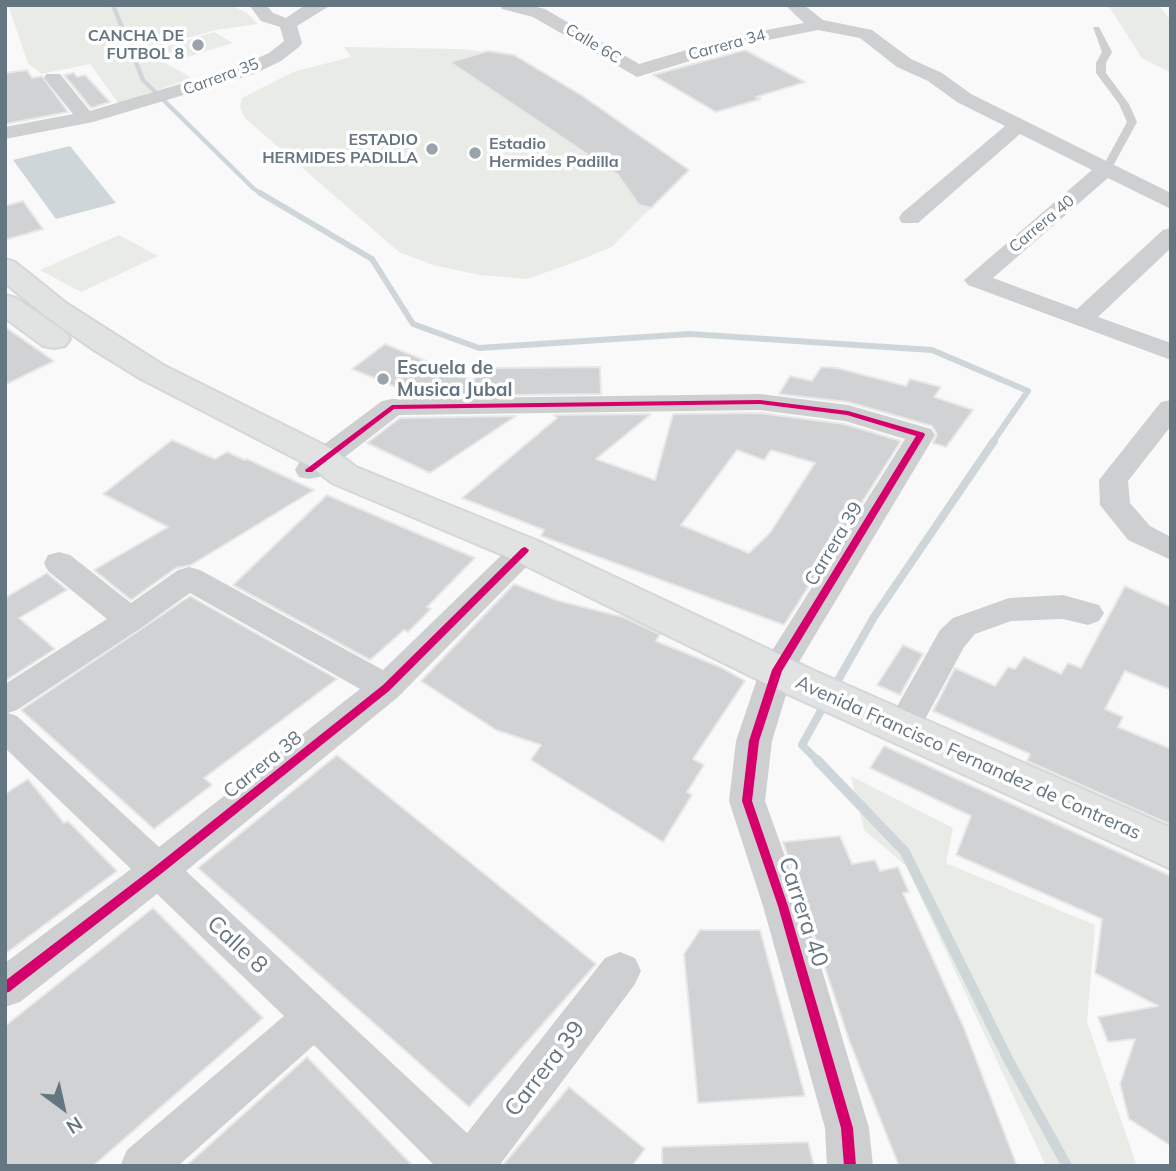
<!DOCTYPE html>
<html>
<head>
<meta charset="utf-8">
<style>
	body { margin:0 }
	#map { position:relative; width:1176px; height:1171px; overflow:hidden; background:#f9f9f9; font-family:Mulish,sans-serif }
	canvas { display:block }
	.frame { position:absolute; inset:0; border:7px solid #657683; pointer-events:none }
	.north { position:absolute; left:28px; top:1073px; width:70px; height:70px; -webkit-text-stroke:5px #fff; paint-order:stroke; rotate:147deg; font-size:19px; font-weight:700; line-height:28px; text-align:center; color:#657683 }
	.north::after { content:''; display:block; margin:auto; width:24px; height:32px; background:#657683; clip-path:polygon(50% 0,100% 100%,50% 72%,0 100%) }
</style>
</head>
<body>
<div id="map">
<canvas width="1176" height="1171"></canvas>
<div class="frame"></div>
<div class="north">N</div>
</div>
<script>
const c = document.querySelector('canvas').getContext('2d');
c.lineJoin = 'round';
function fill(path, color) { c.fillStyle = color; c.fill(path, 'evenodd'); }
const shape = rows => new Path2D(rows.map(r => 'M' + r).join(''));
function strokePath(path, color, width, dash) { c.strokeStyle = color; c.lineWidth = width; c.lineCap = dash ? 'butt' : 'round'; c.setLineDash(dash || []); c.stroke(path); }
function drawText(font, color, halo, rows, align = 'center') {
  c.font = font + ' Mulish,sans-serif'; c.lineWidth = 7; c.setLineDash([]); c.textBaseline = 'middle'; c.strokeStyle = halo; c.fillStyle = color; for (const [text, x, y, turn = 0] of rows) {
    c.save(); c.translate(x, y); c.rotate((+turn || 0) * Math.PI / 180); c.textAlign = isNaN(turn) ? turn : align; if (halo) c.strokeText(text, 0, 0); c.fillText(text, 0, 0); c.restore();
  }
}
const green = shape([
	[8,5,231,5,247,13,258,24,216,30,162,45,153,56,192,78,119,104,90,64,41,74,28,63],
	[1108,5,1159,5,1171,21,1171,73,1142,58],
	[214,32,233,43,181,59,162,48],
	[344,47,460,49,514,55,608,114,689,170,612,247,575,262,527,279,480,275,433,265,399,252,245,118,240,107,242,98,293,72,351,57],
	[119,235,158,256,81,292,40,270],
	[851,776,953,828,946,863,1095,925,1087,1022,1137,1166,1046,1166,906,866,864,830]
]);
const water = shape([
	[70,146,116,203,56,219,13,160]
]);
const streamFar3 = shape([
	[113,5,143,80,254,189,263,195]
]);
const streamFar2 = shape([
	[260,193,372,259,413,324,479,348,690,334,932,350,1028,391,992,443]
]);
const streamFar1 = shape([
	[833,689,874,617,994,441],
	[819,762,802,745,827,700]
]);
const stream = shape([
	[817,760,905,852,1009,1061,1067,1166]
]);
const building = shape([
	[745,50,805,82,756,97,761,99,716,112,653,75,745,50],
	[488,51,514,55,581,95,689,170,651,208,639,205,618,175,450,62,488,51],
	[27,70,32,78,42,76,68,112,5,124,5,73,27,70],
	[74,73,77,77,85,75,110,102,91,108,64,75,74,73],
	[23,201,43,229,5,240,5,206,23,201],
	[5,327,54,361,5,385,5,327],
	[385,344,472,380,490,368,600,367,601,394,405,396,399,394,403,390,352,369,385,344],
	[821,367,837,368,906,386,910,379,941,387,934,397,973,410,946,447,933,443,937,434,932,426,848,402,779,394,790,376,812,381,821,367],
	[760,413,844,424,901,441,784,625,541,536,544,530,462,498,557,418,554,415,651,414,596,459,655,480,673,414,760,413],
	[737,450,764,460,771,450,815,463,770,533,749,553,681,525,737,450],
	[516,416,430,473,367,443,400,418,516,416],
	[172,440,215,459,227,452,245,460,247,459,314,490,191,565,176,568,131,600,94,570,168,527,103,494,172,440],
	[327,495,475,558,427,607,431,609,408,632,404,630,370,660,233,585,327,495],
	[47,573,67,590,19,618,55,649,5,681,5,598,47,573],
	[514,584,559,601,623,617,660,634,656,641,720,667,745,681,693,759,704,765,687,792,692,795,663,842,531,760,541,745,496,730,421,681,514,584],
	[1125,586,1171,607,1171,690,1125,671,1105,709,1123,717,1118,727,1171,749,1171,825,1027,761,1030,754,933,711,955,668,995,686,1008,667,1015,669,1024,657,1061,674,1068,663,1081,668,1125,586],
	[190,596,337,679,204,778,212,785,154,829,21,710,190,596],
	[903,645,923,654,900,695,877,685,903,645],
	[884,746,1171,876,1171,1146,1129,1119,1120,1084,1135,1039,1108,1042,1098,1017,1158,1006,1095,973,1102,919,956,855,971,816,870,768,884,746],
	[337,755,596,964,469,1107,198,868,337,755],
	[28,779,64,823,68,821,117,871,5,954,5,794,28,779],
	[840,836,852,864,875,860,880,871,898,867,909,892,903,893,964,1028,1017,1166,899,1166,849,1040,783,842,840,836],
	[153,908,263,1018,93,1166,5,1166,5,1026,153,908],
	[700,930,760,930,805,1096,698,1103,684,954,700,930],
	[307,1057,413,1166,186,1166,307,1057],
	[569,1087,645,1149,632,1166,502,1166,569,1087],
	[808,1142,814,1166,662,1166,662,1147,808,1142]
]);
const service = shape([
	[1093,27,1099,27,1112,52,1106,63,1106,73,1129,104,1137,122,1112,168,1107,171,1102,168,1127,122,1119,104,1096,73,1096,63,1102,52,1093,27]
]);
const minor = shape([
	[249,5,266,5,273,13,286,18,305,5,331,5,297,26,302,43,299,47,281,61,254,74,93,122,5,139,5,127,73,114,44,78,46,74,60,74,90,111,240,66,269,53,284,41,280,27,261,21,249,5],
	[500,5,529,5,545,9,639,64,734,36,804,23,785,5,804,5,823,20,872,30,911,59,942,73,971,94,1171,193,1171,209,1108,178,993,278,1077,309,1163,230,1171,228,1171,248,1098,317,1171,343,1171,360,968,285,964,280,1092,170,1020,134,918,223,902,223,899,218,902,213,1005,126,957,102,928,81,897,67,860,38,818,30,743,45,637,77,533,17,502,9,500,5],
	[760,394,848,405,931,429,935,435,793,672,772,741,765,801,803,906,869,1128,873,1166,827,1166,825,1128,763,906,729,801,736,741,760,670,905,439,845,421,760,410,399,415,319,477,309,479,299,477,295,470,299,463,382,401,392,399,760,394],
	[1171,400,1171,426,1128,481,1130,503,1150,526,1171,537,1171,560,1128,540,1100,505,1099,480,1161,402,1171,400],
	[525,539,536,543,540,550,536,557,398,697,186,871,467,1133,605,958,620,952,635,958,641,971,635,984,499,1166,435,1166,314,1045,178,1166,120,1166,127,1150,284,1016,157,894,20,1002,5,1007,5,963,131,869,5,748,5,684,107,619,48,571,44,563,48,555,59,552,70,555,131,603,178,570,189,567,200,570,383,670,514,543,525,539],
	[190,593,360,689,159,847,17,716,8,713,17,710,141,628,190,593],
	[1063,595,1099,605,1104,613,1099,621,1088,625,1063,619,1011,621,975,634,964,647,915,738,903,742,891,738,885,728,940,630,953,618,1009,598,1063,595]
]);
const primary = shape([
	[5,259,15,262,66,303,163,365,334,450,356,467,538,541,815,671,1171,828,1171,869,785,693,512,559,332,483,310,466,141,379,94,350,44,315,5,283,5,259],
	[5,295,16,298,65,332,70,339,65,346,54,348,43,346,5,318,5,295]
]);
const cycleway = shape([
	[760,400,848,411,924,433,925,435,782,671,759,741,752,801,788,906,853,1128,856,1166,844,1166,841,1128,778,906,742,801,749,741,772,670,916,436,847,415,760,404,394,409,312,472,306,472,305,470,392,405,760,400],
	[525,547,529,550,528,552,389,691,161,874,9,992,5,993,5,981,153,868,383,685,522,548,525,547]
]);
const markers = [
	[198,45,7,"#99a4ac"],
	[432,149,7,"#99a4ac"],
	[475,153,7,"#99a4ac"],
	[383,379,7,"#99a4ac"]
];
const farPoinames = [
	["CANCHA DE",184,36],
	["FUTBOL 8",184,54],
	["ESTADIO",418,140],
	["HERMIDES PADILLA",418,158],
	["Estadio",489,144,"left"],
	["Hermides Padilla",489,162,"left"]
];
const farStreetnames = [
	["Calle 6C",593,44,31],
	["Carrera 34",727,45,-15],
	["Carrera 35",221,77,-20],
	["Carrera 40",1042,224,-40]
];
const poiNames = [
	["Escuela de",397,368],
	["Musica Jubal",397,390]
];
const streetNames = [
	["Carrera 39",834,544,-59],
	["Avenida Francisco Fernandez de Contreras",968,758,24],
	["Carrera 38",263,765,-39]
];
const nearStreetnames = [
	["Carrera 40",803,912,72],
	["Calle 8",237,945,43],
	["Carrera 39",545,1069,-52]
];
fill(green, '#e8ebe6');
fill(water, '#ced6d9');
strokePath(streamFar3, '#ced6d9', 4.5);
strokePath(streamFar2, '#ced6d9', 6);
strokePath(streamFar1, '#ced6d9', 8);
strokePath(stream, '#ced6d9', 10);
fill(building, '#d0d2d3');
strokePath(building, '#e8e8e8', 2);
strokePath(primary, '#d5d6d7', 4);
fill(service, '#cecfd0');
fill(minor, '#cecfd0');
fill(primary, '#e1e2e2');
fill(cycleway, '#d6006c');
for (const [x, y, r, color] of markers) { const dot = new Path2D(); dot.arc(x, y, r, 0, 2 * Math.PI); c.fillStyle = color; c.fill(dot); strokePath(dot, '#fff', 2.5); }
drawText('bold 16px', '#657683', '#fff', farPoinames, 'right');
drawText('16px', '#657683', '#fff', farStreetnames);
drawText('bold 19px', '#657683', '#fff', poiNames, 'left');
drawText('19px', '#657683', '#fff', streetNames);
drawText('23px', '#657683', '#fff', nearStreetnames);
</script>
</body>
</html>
